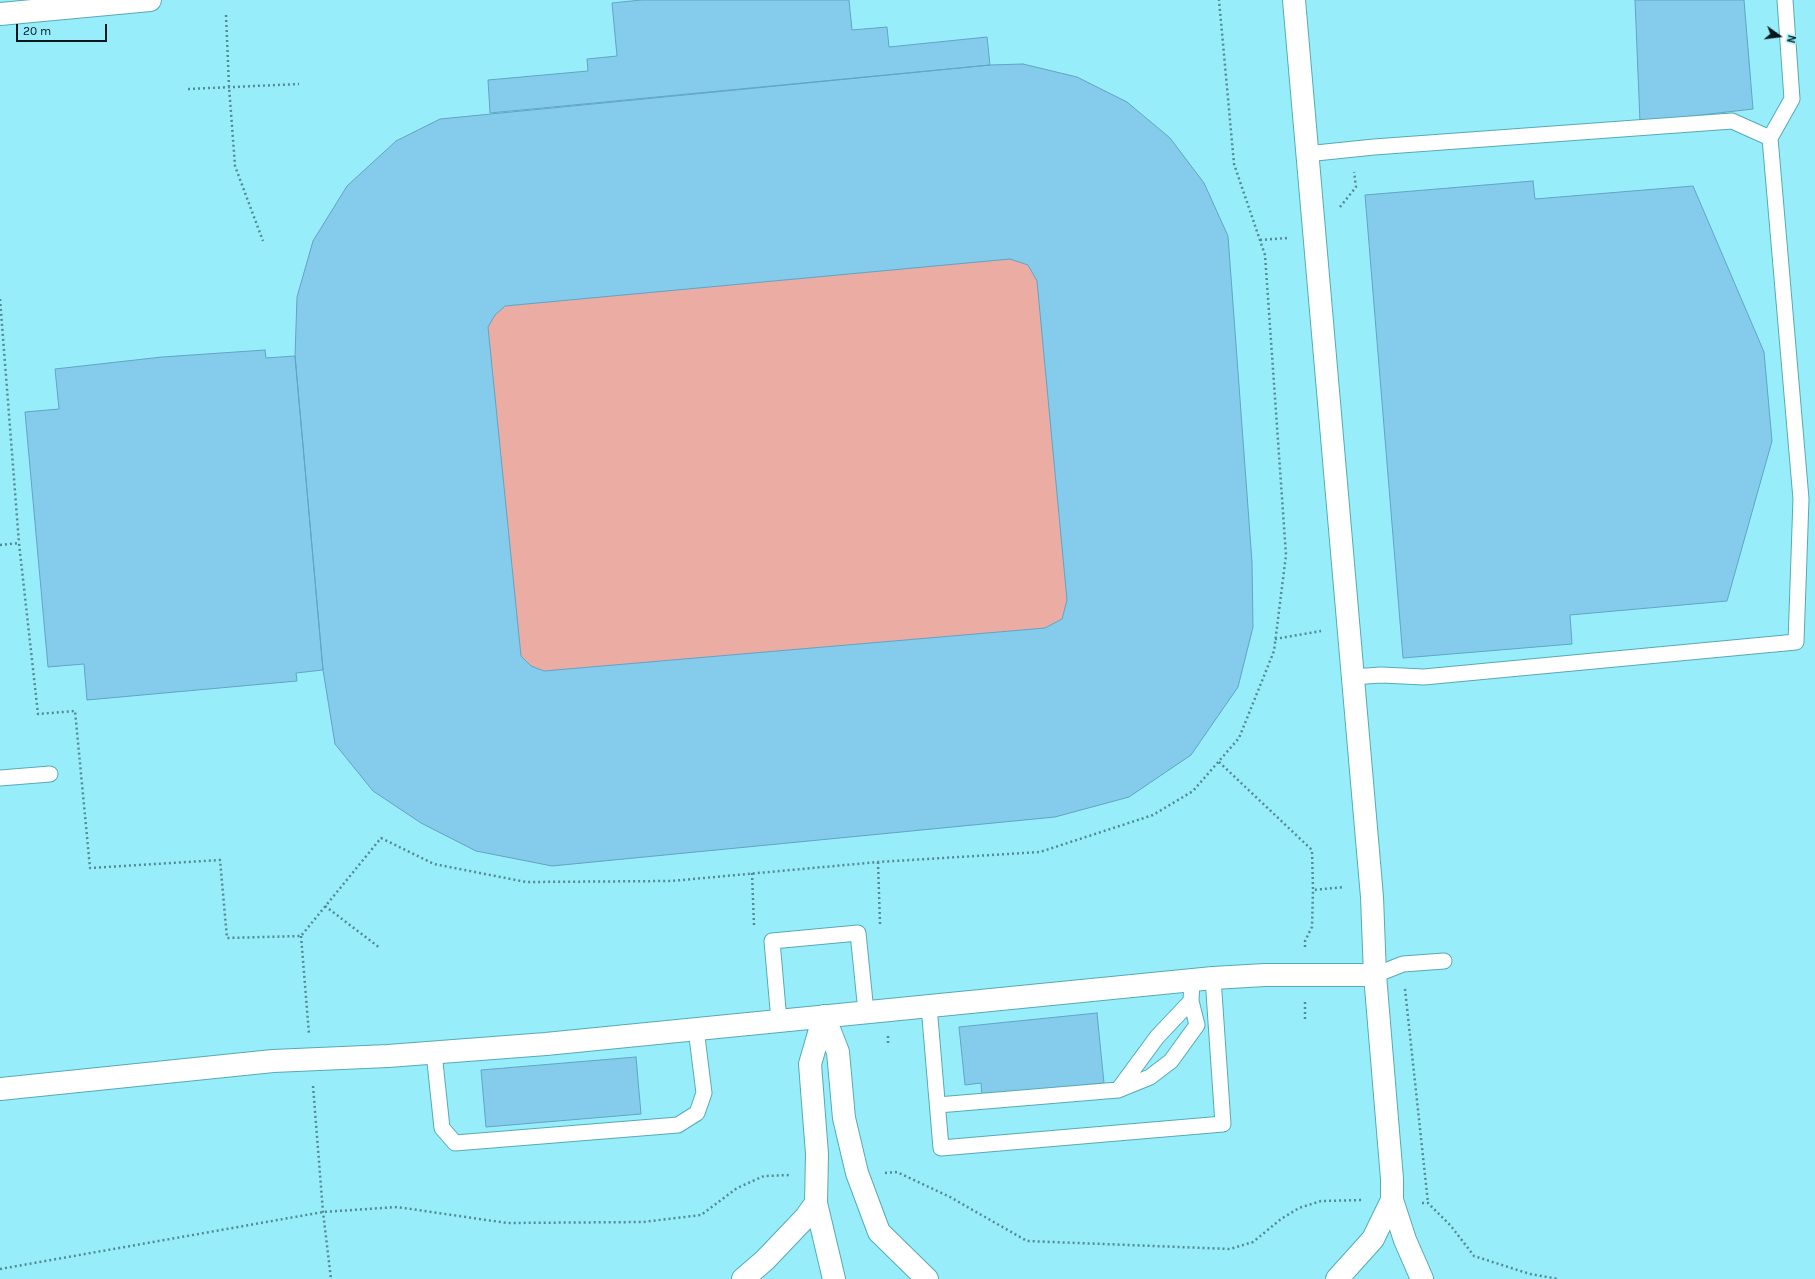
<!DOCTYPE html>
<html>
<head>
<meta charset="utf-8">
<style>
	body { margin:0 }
	#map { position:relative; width:1815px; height:1279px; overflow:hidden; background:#98edfa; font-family:Karla,sans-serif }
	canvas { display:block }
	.north { position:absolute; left:1759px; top:16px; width:40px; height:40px; -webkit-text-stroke:3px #98edfa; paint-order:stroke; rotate:104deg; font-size:11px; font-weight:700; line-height:16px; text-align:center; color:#00171b }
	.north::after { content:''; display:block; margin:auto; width:14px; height:18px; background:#00171b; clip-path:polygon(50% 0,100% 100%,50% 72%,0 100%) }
	.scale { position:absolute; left:16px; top:24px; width:91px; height:18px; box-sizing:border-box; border:2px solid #00171b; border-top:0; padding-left:5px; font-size:12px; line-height:14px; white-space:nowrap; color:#00171b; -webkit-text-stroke:3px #98edfa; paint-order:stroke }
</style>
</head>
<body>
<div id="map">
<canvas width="1815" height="1279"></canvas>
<div class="north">N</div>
<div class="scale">20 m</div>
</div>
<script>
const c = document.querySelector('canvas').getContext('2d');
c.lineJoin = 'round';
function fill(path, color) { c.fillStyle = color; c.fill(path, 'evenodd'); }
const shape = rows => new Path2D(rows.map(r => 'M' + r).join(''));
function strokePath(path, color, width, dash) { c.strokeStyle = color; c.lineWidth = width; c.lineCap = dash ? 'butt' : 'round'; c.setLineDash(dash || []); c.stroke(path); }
const green = shape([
	[1023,64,1077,77,1127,102,1170,138,1204,183,1240,400,1252,562,1253,627,1238,687,1191,755,1129,797,1055,817,552,866,476,851,421,823,373,791,335,744,323,670,295,356,297,297,313,241,347,186,396,141,440,119,990,65]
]);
const building = shape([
	[641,0,849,0,852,30,887,27,889,47,987,37,990,65,490,113,488,80,588,71,587,59,617,56,612,3,641,0],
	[1635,0,1744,0,1753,109,1640,122,1635,0],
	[1023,64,1077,77,1127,102,1170,138,1204,183,1228,236,1252,562,1253,627,1238,687,1191,755,1129,797,1055,817,552,866,476,851,421,823,373,791,335,744,323,670,295,356,297,297,313,241,347,186,396,141,440,119,990,65,1023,64],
	[1010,259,1028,265,1037,281,1067,600,1062,619,1045,628,544,671,531,666,521,656,488,327,495,315,505,306,1010,259],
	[1533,181,1535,199,1693,186,1764,352,1772,441,1727,601,1570,615,1572,644,1403,658,1365,195,1533,181],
	[265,350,266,358,295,356,323,670,296,673,297,681,87,700,84,664,48,667,25,412,59,409,55,369,162,357,265,350],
	[1097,1013,1104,1083,982,1096,981,1083,965,1085,959,1027,1097,1013],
	[636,1057,641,1114,486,1127,481,1070,636,1057]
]);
const path = shape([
	[226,15,229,86,235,166,263,241],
	[188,89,299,84],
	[1340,207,1356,187,1354,172],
	[1260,240,1287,238],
	[0,299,19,543],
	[0,545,19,543,38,714,75,711,90,868,220,860,227,938,301,936,381,838,434,864,526,882,671,881,878,862,1040,852,1153,815,1193,791,1239,738,1274,651,1286,555,1265,255,1234,164,1219,0],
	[1275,639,1321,631],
	[1219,762,1312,850,1313,890,1344,887],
	[878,862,880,924],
	[752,873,754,925],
	[325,906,380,948],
	[301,936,309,1034],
	[1305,947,1305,941,1312,927,1313,890],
	[1405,989,1428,1203],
	[1305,1002,1305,1020],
	[888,1036,888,1044],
	[313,1086,323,1212,331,1279],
	[885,1173,897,1172,950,1197,1027,1241,1230,1249,1253,1242,1281,1219,1299,1208,1321,1201,1363,1200],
	[1422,1203,1428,1203,1451,1226,1474,1256,1530,1274,1559,1279],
	[0,1269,323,1212,397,1207,507,1223,643,1222,701,1215,737,1188,764,1176,790,1175]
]);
const lane = shape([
	[1306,154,1374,147,1732,121,1770,138],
	[1352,677,1381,675,1424,677,1796,642,1801,499,1770,138,1792,99,1785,0],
	[0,778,50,774],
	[1375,975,1403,964,1444,961],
	[929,1006,941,1148,1223,1124,1213,978],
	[779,1021,772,941,858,933,866,1012],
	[434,1053,442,1128,455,1143,678,1125,697,1113,704,1093,696,1029],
	[1118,1090,1150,1077,1171,1061,1197,1025,1191,1001],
	[938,1105,1118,1090,1157,1037,1191,1001,1192,980]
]);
const street = shape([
	[1294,0,1372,897,1375,975,1392,1179,1392,1200,1405,1240,1422,1279],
	[0,14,150,0],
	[824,1016,838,1052,844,1118,857,1173,879,1232,927,1279],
	[824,1016,810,1064,817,1154,816,1203,834,1279],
	[0,1089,273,1061,388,1056,546,1044,1213,978,1265,975,1375,975],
	[743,1279,765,1260,806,1217,816,1203],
	[1337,1279,1373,1239,1392,1200]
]);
fill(green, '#ebaca3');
fill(building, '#85cbeb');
strokePath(building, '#60a5c4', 1);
strokePath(lane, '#56aab8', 17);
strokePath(street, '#56aab8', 24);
strokePath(path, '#528b94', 2.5, [2, 3]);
strokePath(lane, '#fff', 15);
strokePath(street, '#fff', 22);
</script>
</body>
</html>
